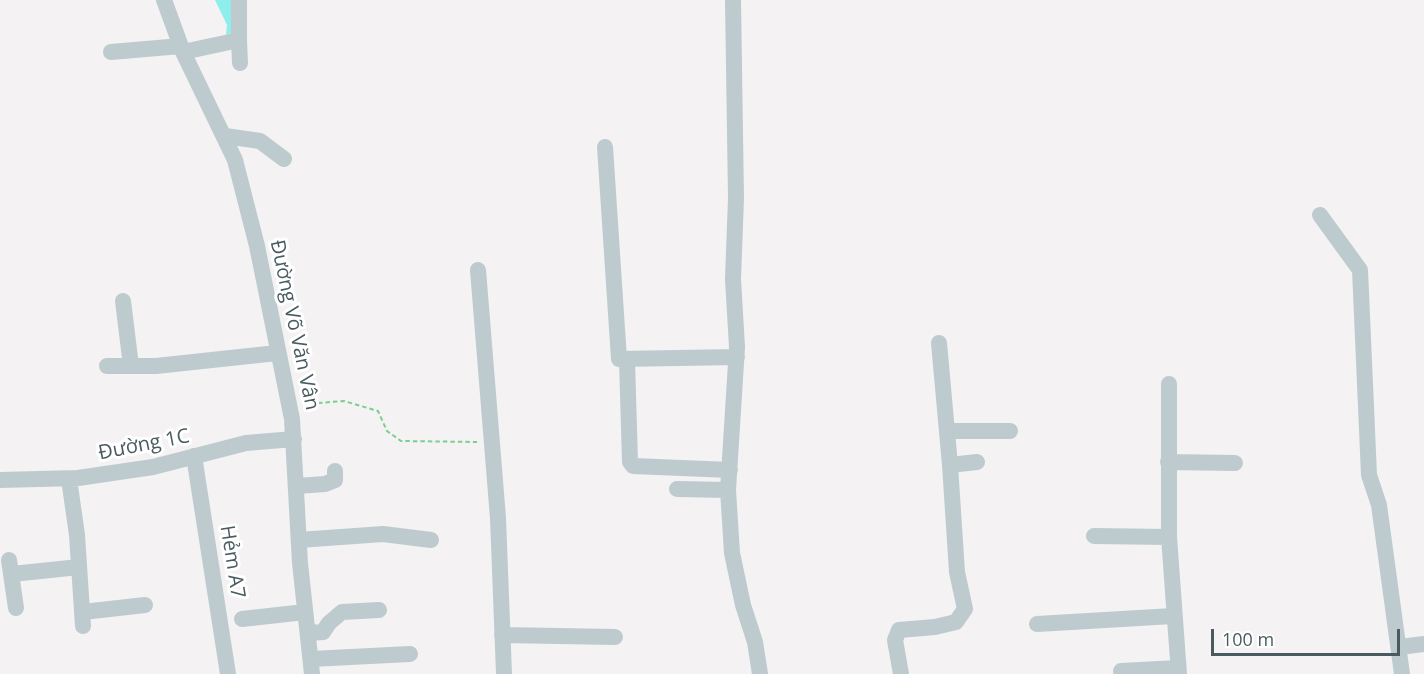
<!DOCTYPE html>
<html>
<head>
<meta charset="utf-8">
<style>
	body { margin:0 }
	#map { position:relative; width:1424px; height:674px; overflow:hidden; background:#f4f2f3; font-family:"Open Sans",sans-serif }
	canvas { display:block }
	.scale { position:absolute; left:1211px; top:629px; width:189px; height:27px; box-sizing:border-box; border:3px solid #495b60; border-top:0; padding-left:8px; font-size:18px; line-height:21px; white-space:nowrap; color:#495b60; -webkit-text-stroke:4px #fff; paint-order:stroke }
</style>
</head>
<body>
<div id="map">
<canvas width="1424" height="674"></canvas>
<div class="scale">100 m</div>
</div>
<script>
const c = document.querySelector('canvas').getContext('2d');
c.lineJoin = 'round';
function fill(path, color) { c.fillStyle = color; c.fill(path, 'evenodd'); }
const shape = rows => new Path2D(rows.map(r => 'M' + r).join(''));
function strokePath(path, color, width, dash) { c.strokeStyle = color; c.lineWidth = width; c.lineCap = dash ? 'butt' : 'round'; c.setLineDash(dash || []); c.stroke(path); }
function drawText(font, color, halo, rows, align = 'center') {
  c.font = font + ' "Open Sans",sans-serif'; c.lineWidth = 6; c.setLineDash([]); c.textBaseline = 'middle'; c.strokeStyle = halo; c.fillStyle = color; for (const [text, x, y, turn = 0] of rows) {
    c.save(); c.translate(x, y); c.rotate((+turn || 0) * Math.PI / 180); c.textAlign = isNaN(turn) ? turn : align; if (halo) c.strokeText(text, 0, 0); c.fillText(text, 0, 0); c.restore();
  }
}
const water = shape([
	[215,0,234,0,238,31,226,35,227,25]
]);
const path = shape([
	[318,403,344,401,378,411,387,431,401,441,477,442]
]);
const minor = shape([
	[164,0,183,52,235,160,257,246,292,419,300,563,312,674],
	[733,0,736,198,733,279,737,347,728,490,732,553,743,605,755,642,760,674],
	[239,40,240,63],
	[111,52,181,46],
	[183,52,239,40,239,0],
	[225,136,260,141,284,159],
	[605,147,619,359,737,357],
	[1320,215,1360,270,1369,475,1379,505,1402,674],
	[478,270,498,518,504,674],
	[123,301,131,366],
	[939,343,950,465],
	[627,360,630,462,633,466,730,470],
	[107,366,156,366,277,353],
	[1169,384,1169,537,1179,674],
	[947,431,1010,431],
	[194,456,228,674],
	[1168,462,1235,463],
	[69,479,77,535,83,626],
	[0,480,78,478,153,467,246,443,294,439],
	[297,486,325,484,335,480,335,471],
	[677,489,728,490],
	[1094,536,1169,537],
	[299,540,383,534,431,540],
	[9,560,16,608],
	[12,574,79,567],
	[83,612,145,605],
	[242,619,305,612],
	[1037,624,1173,616],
	[308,633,323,632,329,623,342,612,379,610],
	[502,635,615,637],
	[1400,647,1424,644],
	[311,659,410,654],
	[1121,671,1178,668],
	[901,674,895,640,899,630,935,627,956,622,965,609,957,572,950,465,977,462]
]);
const streetNames = [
	["Đường Võ Văn Vân",294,325,78],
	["Đường 1C",144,445,-11],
	["Hẻm A7",232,562,81]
];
fill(water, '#8eeeeb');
strokePath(path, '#79d090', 2, [4.5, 3]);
strokePath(minor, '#bdcbcf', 16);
drawText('20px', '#495b60', '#fff', streetNames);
</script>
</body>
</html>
